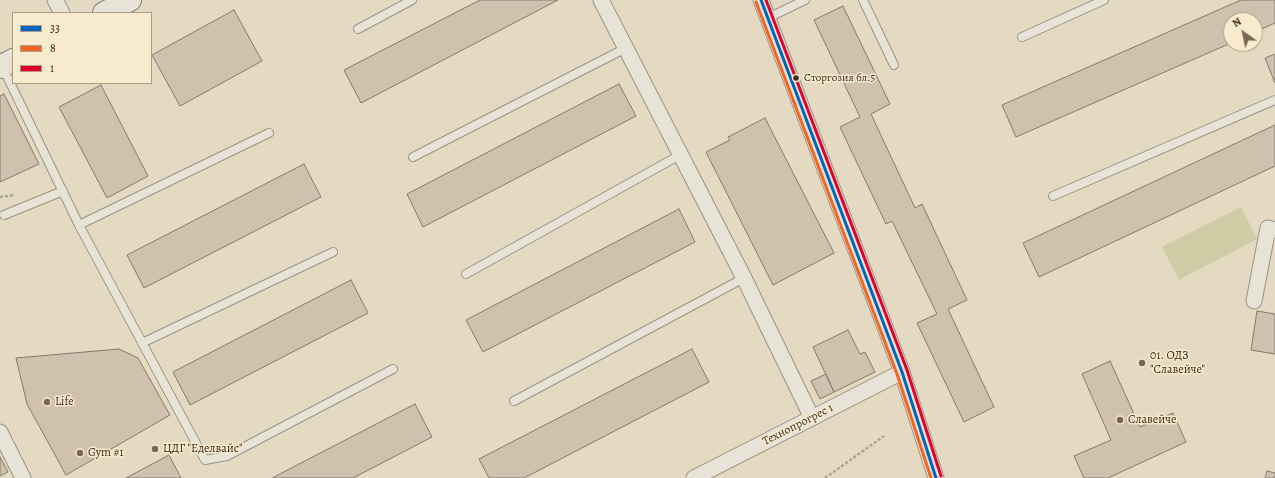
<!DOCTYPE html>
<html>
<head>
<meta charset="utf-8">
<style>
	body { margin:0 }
	#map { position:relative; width:1275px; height:478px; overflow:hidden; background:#e4d9c1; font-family:Alegreya,serif }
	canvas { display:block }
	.legend { position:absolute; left:12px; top:12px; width:140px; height:72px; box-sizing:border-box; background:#f7eacd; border:1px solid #ad9c87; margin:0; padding:5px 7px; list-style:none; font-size:12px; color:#3f281d }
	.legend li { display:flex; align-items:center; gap:8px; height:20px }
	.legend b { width:20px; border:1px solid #ad9c87 }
	.north { position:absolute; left:1223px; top:12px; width:40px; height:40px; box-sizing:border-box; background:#f7eacd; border:1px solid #ad9c87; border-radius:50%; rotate:327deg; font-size:11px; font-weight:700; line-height:16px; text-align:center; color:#3f281d }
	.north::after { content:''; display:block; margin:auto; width:14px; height:18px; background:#796656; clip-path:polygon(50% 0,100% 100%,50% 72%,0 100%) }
</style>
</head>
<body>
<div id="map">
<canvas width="1275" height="478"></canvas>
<ul class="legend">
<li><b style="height:5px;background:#0065bd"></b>33</li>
<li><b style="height:5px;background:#f26522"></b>8</li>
<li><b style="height:5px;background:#e4002b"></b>1</li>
</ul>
<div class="north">N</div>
</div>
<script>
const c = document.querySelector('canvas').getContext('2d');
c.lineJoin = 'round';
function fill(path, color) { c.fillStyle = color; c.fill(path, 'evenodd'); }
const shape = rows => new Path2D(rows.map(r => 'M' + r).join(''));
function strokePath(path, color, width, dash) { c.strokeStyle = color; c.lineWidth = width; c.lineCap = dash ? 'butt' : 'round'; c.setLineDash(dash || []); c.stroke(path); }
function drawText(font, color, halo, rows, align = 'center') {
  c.font = font + ' Alegreya,serif'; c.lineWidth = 3; c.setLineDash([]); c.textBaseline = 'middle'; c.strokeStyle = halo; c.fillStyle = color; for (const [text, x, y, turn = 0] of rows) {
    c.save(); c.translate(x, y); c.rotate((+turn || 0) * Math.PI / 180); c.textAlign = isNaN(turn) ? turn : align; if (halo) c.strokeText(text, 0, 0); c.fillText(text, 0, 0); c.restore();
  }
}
const green = shape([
	[1241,207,1257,239,1179,280,1162,247]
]);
const building = shape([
	[480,0,558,0,361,103,344,70,480,0],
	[1241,0,1275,0,1275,23,1255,32,1255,20,1231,20,1231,43,1016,137,1002,105,1241,0],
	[843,6,890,104,871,114,915,208,922,204,967,300,948,309,994,407,964,422,917,323,937,314,892,221,886,224,840,127,860,117,814,20,843,6],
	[234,10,262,61,180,106,152,55,234,10],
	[1275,54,1275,83,1265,58,1275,54],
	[619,84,636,116,423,227,407,194,619,84],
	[101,85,148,176,107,198,59,107,101,85],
	[4,94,39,164,0,182,0,96,4,94],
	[765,118,834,253,773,285,706,152,730,140,728,137,765,118],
	[1275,125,1275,166,1039,277,1023,243,1275,125],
	[304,164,321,197,144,288,127,255,304,164],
	[679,209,695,242,483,352,466,320,679,209],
	[351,280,368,313,190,405,173,372,351,280],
	[1257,311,1275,314,1275,354,1251,350,1257,311],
	[848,330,860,354,865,352,875,372,834,392,813,347,848,330],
	[119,349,138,358,170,415,66,475,27,404,16,358,119,349],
	[692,349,709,382,524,478,489,478,479,459,692,349],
	[1110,361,1140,427,1173,413,1186,442,1108,478,1084,478,1074,456,1111,440,1082,374,1110,361],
	[826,374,834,392,820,399,811,381,826,374],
	[415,404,432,437,353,478,272,478,415,404],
	[169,455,181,478,126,478,169,455],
	[0,457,8,472,0,476,0,457],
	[1267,471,1275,473,1275,478,1265,478,1267,471]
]);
const path = shape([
	[0,197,15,195],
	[825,478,884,436]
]);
const lane = shape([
	[863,0,894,65],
	[768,18,805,0],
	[358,29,412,0],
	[1022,37,1104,0],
	[2,66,79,225,205,460,227,456,393,369],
	[413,157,626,48],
	[1053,196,1275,100],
	[4,215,63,191],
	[79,225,269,133],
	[466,274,680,155],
	[142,343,333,252],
	[514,401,744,278]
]);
const street = shape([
	[55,0,62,13],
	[601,0,744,278,812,418],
	[761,0,902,372,936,478],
	[1254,301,1268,228,1275,230],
	[0,432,23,478],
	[694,478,902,372]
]);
const secondary = shape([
	[104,13,130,0],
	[0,67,13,60]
]);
const bus1 = shape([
	[761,0,902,372,936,478]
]);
const bus2 = shape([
	[756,2,897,374,931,478]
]);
const bus3 = shape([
	[766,0,907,370,941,476]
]);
const markers = [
	[796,78,3.5,"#3f281d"],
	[1142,363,4,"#796656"],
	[47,402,4,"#796656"],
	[1120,420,4,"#796656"],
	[155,449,4,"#796656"],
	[80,453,4,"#796656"]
];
const busNames = [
	["Сторгозия бл.5",804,78]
];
const poiNames = [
	["01. ОДЗ",1150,356],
	["\"Славейче\"",1150,370],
	["Life",55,402],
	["Славейче",1128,420],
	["ЦДГ \"Еделвайс\"",163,449],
	["Gym #1",88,453]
];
const streetNames = [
	["Технопрогрес 1",798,425,-27]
];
fill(green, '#cdcca4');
fill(building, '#d0c1af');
strokePath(building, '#837a6d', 1);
strokePath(lane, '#9a9283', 10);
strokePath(street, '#9a9283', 17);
strokePath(secondary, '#837a6d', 24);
strokePath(path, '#aba49a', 2.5, [3, 2]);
strokePath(lane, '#e8e3d7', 8);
strokePath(street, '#e8e3d7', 15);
strokePath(secondary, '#e8e3d7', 22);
strokePath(bus1, '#0065bd', 3);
strokePath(bus2, '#f26522', 3);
strokePath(bus3, '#e4002b', 3);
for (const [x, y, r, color] of markers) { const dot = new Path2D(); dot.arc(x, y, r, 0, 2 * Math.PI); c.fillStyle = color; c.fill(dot); strokePath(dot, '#f7eacd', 1.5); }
drawText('11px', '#3f281d', '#f7eacd', busNames, 'left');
drawText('12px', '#3f281d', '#f7eacd', poiNames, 'left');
drawText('12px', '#3f281d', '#f7eacd', streetNames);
</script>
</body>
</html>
